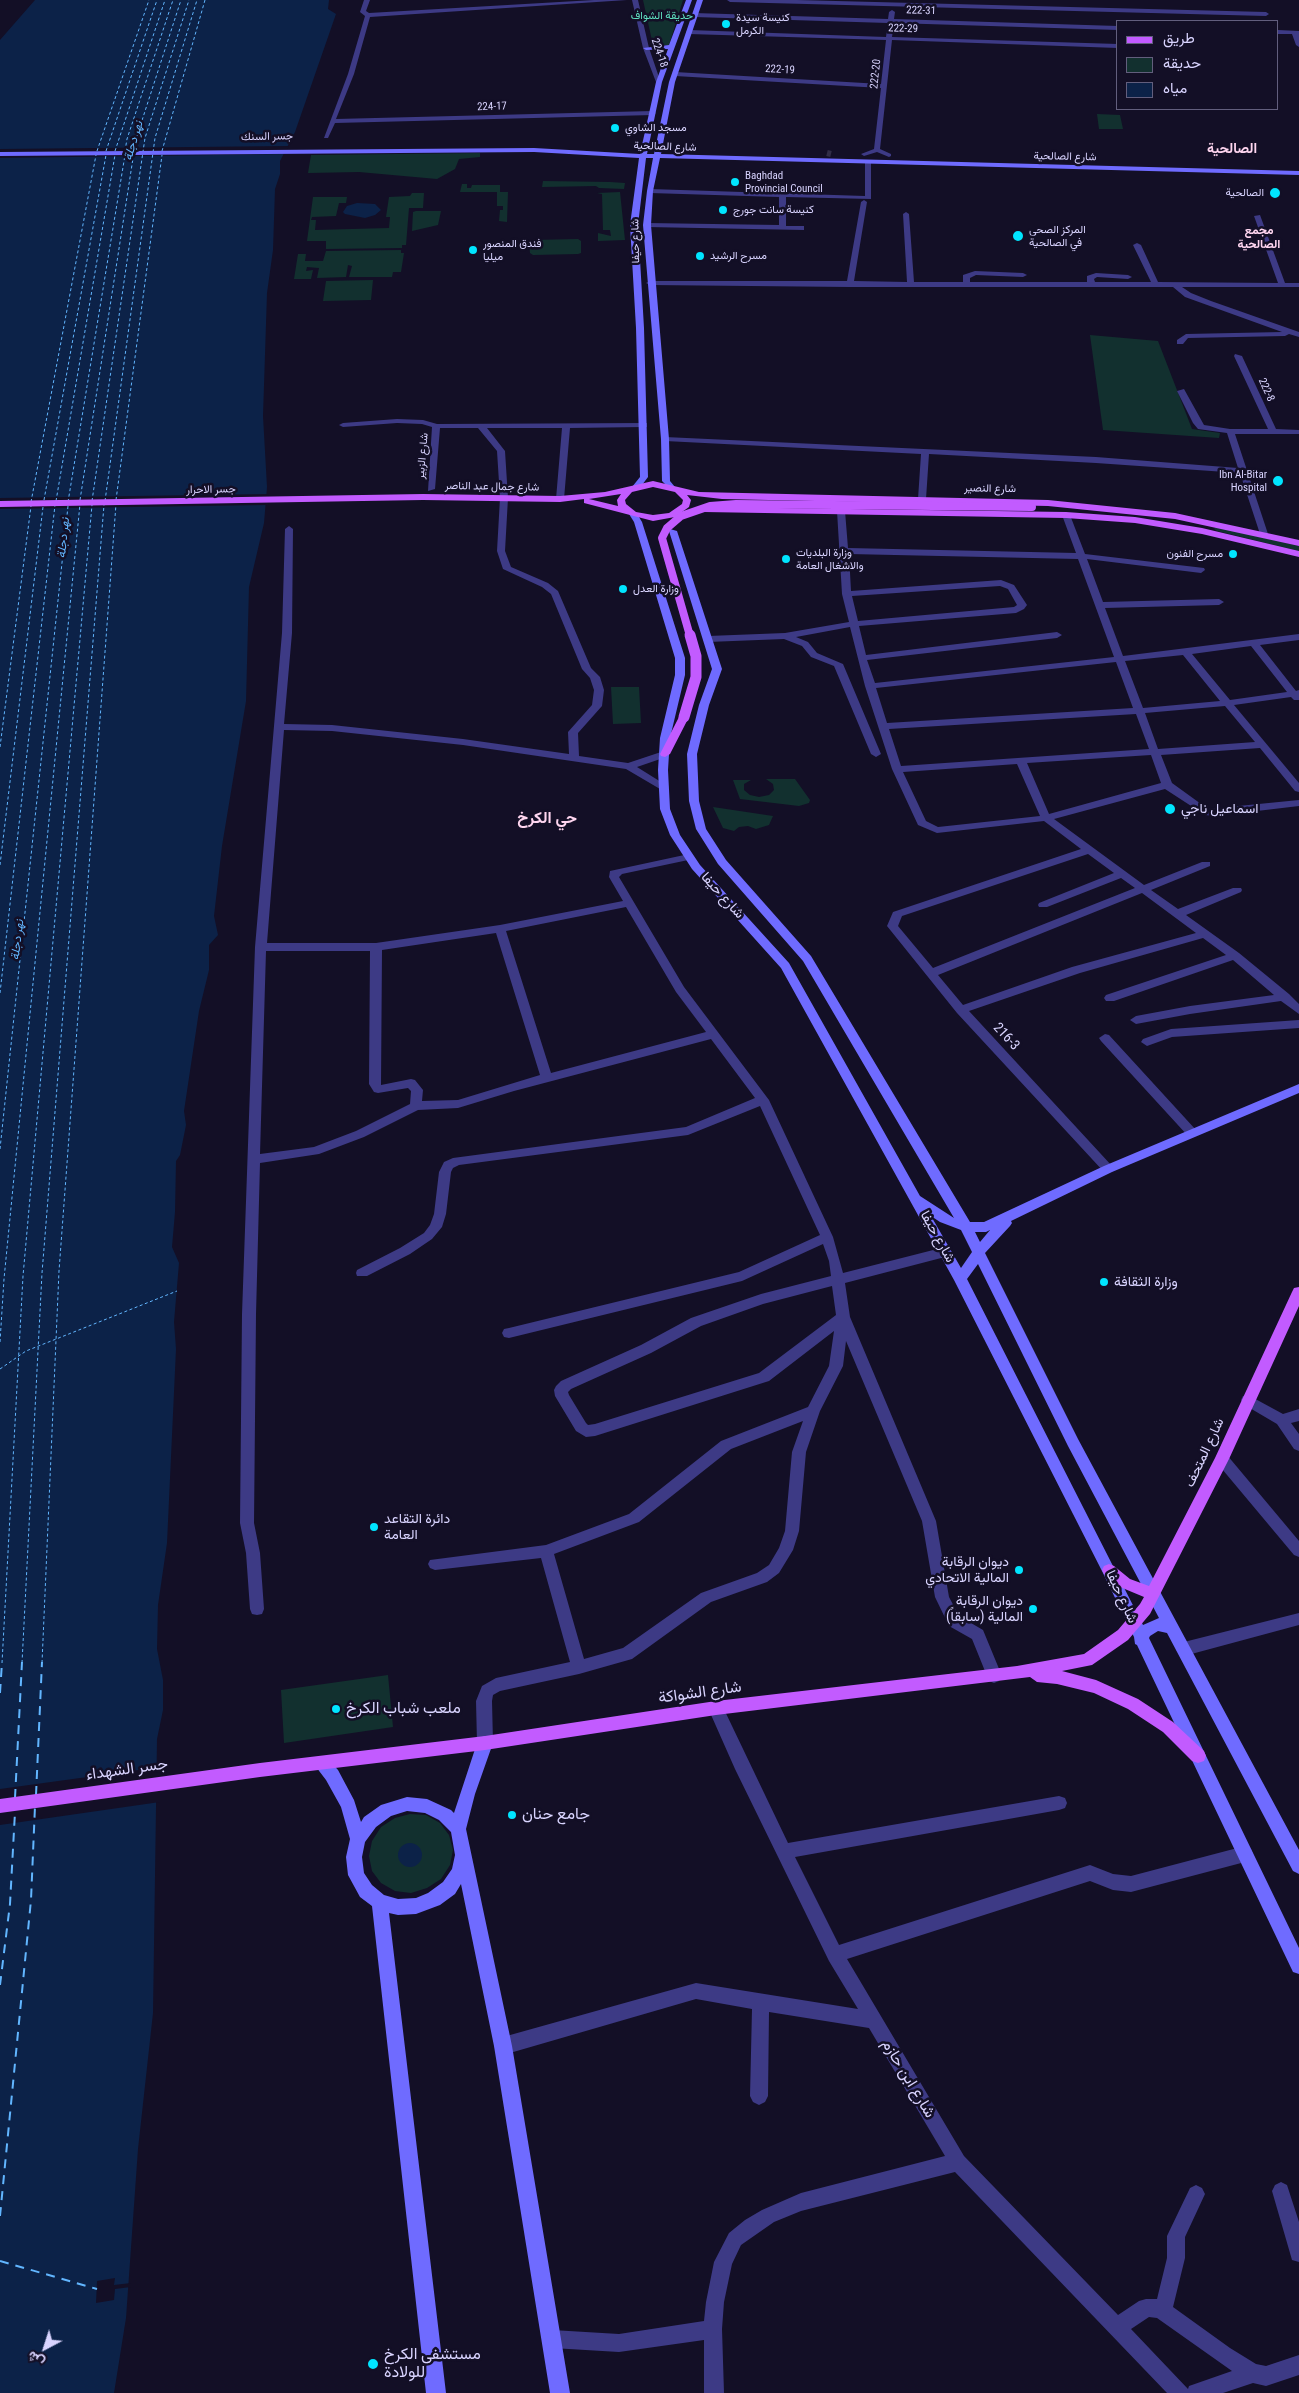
<!DOCTYPE html>
<html>
<head>
<meta charset="utf-8">
<style>
	body { margin:0 }
	#map { position:relative; width:1299px; height:2393px; overflow:hidden; background:#130f26; font-family:"Roboto Condensed",Vazirmatn,sans-serif }
	canvas { display:block }
	.legend { position:absolute; left:1116px; top:20px; width:162px; height:90px; box-sizing:border-box; background:#130f26; border:1px solid #625e7d; margin:0; padding:6px 9px; list-style:none; font-size:15px; color:#d9d4ff }
	.legend li { display:flex; align-items:center; gap:10px; height:25px }
	.legend b { width:25px; border:1px solid #625e7d }
	.north { position:absolute; left:20px; top:2323px; width:50px; height:50px; -webkit-text-stroke:4px #130f26; paint-order:stroke; rotate:220deg; font-size:14px; font-weight:700; line-height:20px; text-align:center; color:#d9d4ff }
	.north::after { content:''; display:block; margin:auto; width:18px; height:22px; background:#d9d4ff; clip-path:polygon(50% 0,100% 100%,50% 72%,0 100%) }
</style>
</head>
<body>
<div id="map">
<canvas width="1299" height="2393"></canvas>
<ul class="legend">
<li><b style="height:6px;background:#c25bff"></b>طريق</li>
<li><b style="height:14px;background:#12302f"></b>حديقة</li>
<li><b style="height:14px;background:#0c2248"></b>مياه</li>
</ul>
<div class="north">ش</div>
</div>
<script>
const c = document.querySelector('canvas').getContext('2d');
c.lineJoin = 'round';
function fill(path, color) { c.fillStyle = color; c.fill(path, 'evenodd'); }
const shape = rows => new Path2D(rows.map(r => 'M' + r).join(''));
function strokePath(path, color, width, dash) { c.strokeStyle = color; c.lineWidth = width; c.lineCap = dash ? 'butt' : 'round'; c.setLineDash(dash || []); c.stroke(path); }
function drawText(font, color, halo, rows, align = 'center') {
  c.font = font + ' "Roboto Condensed",Vazirmatn,sans-serif'; c.lineWidth = 5; c.setLineDash([]); c.textBaseline = 'middle'; c.strokeStyle = halo; c.fillStyle = color; for (const [text, x, y, turn = 0] of rows) {
    c.save(); c.translate(x, y); c.rotate((+turn || 0) * Math.PI / 180); c.textAlign = isNaN(turn) ? turn : align; if (halo) c.strokeText(text, 0, 0); c.fillText(text, 0, 0); c.restore();
  }
}
const green = shape([
	[643,0,683,0,669,45,653,45],
	[1097,114,1120,115,1123,129,1099,129],
	[480,153,480,157,459,159,455,169,437,179,359,172,308,173,311,155],
	[543,181,610,182,625,183,624,189,599,188,596,186,542,187],
	[462,184,467,184,467,188,471,188,472,185,500,185,500,192,508,192,507,222,499,221,500,210,503,210,503,206,497,206,497,192,460,192],
	[620,192,625,240,598,241,598,233,611,236,610,230,603,230,602,194,597,193],
	[412,193,424,193,423,208,409,208,406,245,402,245,402,248,326,249,326,241,307,241,313,197,347,197,346,203,339,203,336,216,312,217,311,220,316,220,315,230,389,228,390,217,386,217,389,197,410,196],
	[416,211,441,211,438,225,412,231,413,212],
	[578,239,581,241,581,253,578,254,533,255,530,253,529,241,533,240],
	[401,250,401,253,404,253,401,272,393,272,392,277,349,277,352,266,348,265,346,277,317,278,319,268,307,267,306,271,313,270,311,279,294,279,298,254,306,254,305,261,323,261,326,251],
	[373,280,371,300,323,301,326,281],
	[1090,335,1158,341,1192,429,1220,433,1219,438,1103,430],
	[1216,527,1299,546,1299,551,1217,531,1214,529],
	[611,687,639,687,641,723,613,724],
	[766,779,795,779,810,800,809,803,799,806,740,799,733,780,751,780,744,784,744,790,750,795,759,797,769,795,774,790,773,784],
	[713,807,773,816,769,825,756,829,748,826,739,827,734,831,723,828],
	[388,1675,393,1727,284,1743,281,1690],
	[410,1814,426,1815,440,1823,449,1835,453,1850,450,1865,441,1879,427,1888,411,1893,395,1891,381,1883,372,1871,369,1856,372,1841,381,1827,395,1818]
]);
const water = shape([
	[35,0,329,0,328,9,336,14,295,132,280,161,280,174,275,189,273,250,267,293,263,416,267,487,264,523,249,587,246,701,222,846,214,916,218,935,209,945,209,970,199,1011,184,1111,186,1125,180,1155,176,1161,175,1212,172,1247,179,1263,174,1322,176,1349,167,1543,158,1605,157,1649,163,1680,163,1710,157,1739,153,2013,138,2149,126,2318,114,2393,0,2393,0,40],
	[357,203,375,204,381,210,375,215,365,218,345,214,343,212,347,206],
	'398 1855a12 12 0 1 1 24 0a12 12 0 1 1-24 0Z'
]);
const pier = shape([
	[289,146,285,154,0,158,0,149],
	[269,494,268,505,0,509,0,498],
	[160,1767,160,1802,0,1825,0,1789],
	[115,2278,114,2285,131,2283,131,2287,115,2289,114,2300,96,2303,97,2281]
]);
const ferryFar1 = shape([
	[97,151,149,0],
	[106,151,157,0],
	[115,151,165,0],
	[125,151,127,139,173,0],
	[162,151,205,0],
	[44,500,106,155],
	[80,500,136,139,181,0],
	[116,500,162,155],
	[56,501,115,155],
	[92,501,145,138,189,0],
	[105,501,155,138,197,0],
	[31,502,96,155],
	[68,502,125,155],
	[0,747,31,506],
	[0,865,43,507],
	[0,993,55,505],
	[0,1149,68,506],
	[0,1342,4,1279,80,504],
	[0,1369,26,1351,177,1291],
	[2,1663,23,1276,92,505],
	[22,1663,42,1273,104,505],
	[42,1663,59,1271,116,504]
]);
const ferry = shape([
	[0,1693,2,1662],
	[36,1795,42,1662],
	[15,1798,22,1662],
	[0,1985,10,1904,15,1812],
	[0,2216,31,1900,35,1806],
	[0,2261,97,2289]
]);
const secondaryTunnel = shape([
	[827,153,831,154]
]);
const street = shape([
	[364,0,370,0,366,11,369,13,594,0,627,0,370,17,354,74,336,119,653,111,656,113,653,115,335,123,328,138,324,138,348,74,365,16,360,12,364,0],
	[632,0,638,0,649,48,661,83,656,82,643,48,632,0],
	[727,0,797,0,1266,12,1269,14,1266,16,730,2,727,0],
	[892,10,895,12,894,19,1118,26,1118,30,894,23,892,37,1118,44,1118,48,892,40,880,149,891,154,891,156,889,157,877,152,864,156,861,154,874,149,881,88,675,76,672,74,675,72,881,84,886,40,689,34,686,32,689,30,886,37,888,23,694,17,691,15,694,13,888,19,889,12,892,10],
	[1278,30,1299,31,1299,47,1296,45,1292,34,1278,34,1278,30],
	[868,160,871,162,871,199,786,197,786,226,804,226,804,230,647,227,643,225,647,223,779,225,779,197,650,193,647,191,650,189,865,196,865,162,868,160],
	[864,200,867,202,854,281,907,282,903,214,906,212,909,214,914,282,963,282,963,275,975,271,1023,273,1027,275,1023,277,976,275,970,278,970,282,1087,282,1087,276,1096,273,1128,275,1132,277,1128,279,1097,277,1094,279,1095,282,1151,282,1133,245,1137,243,1141,245,1158,282,1278,283,1254,216,1260,215,1285,283,1299,283,1299,287,1182,287,1191,293,1211,301,1299,332,1299,337,1289,334,1285,336,1188,338,1183,344,1177,344,1177,340,1186,334,1282,332,1185,297,1173,287,850,287,650,285,646,283,650,281,847,281,861,202,864,200],
	[1235,354,1242,356,1276,429,1299,430,1299,434,1235,434,1268,534,1264,537,1260,534,1240,473,1096,463,929,454,926,499,922,502,918,499,921,454,665,441,661,439,665,437,1096,457,1238,468,1227,433,1198,429,1193,423,1177,391,1184,389,1204,425,1230,429,1268,429,1234,356,1235,354],
	[397,419,423,420,437,424,647,423,647,427,644,427,570,428,564,499,560,502,556,499,562,428,487,428,505,451,508,498,505,551,511,567,548,583,558,591,591,668,600,677,604,690,602,706,578,733,579,756,628,763,661,752,669,752,669,756,637,767,669,787,664,790,660,789,626,769,463,745,332,731,284,730,267,943,376,943,500,925,623,901,609,877,610,871,689,854,693,855,693,859,622,874,619,877,684,987,769,1100,833,1237,843,1273,945,1247,950,1249,951,1252,950,1255,945,1257,845,1283,850,1317,936,1521,949,1597,959,1616,983,1630,1002,1676,999,1681,994,1683,989,1681,972,1639,949,1626,935,1597,922,1521,846,1341,843,1366,820,1411,806,1452,799,1531,793,1550,779,1573,767,1582,711,1602,632,1659,579,1674,500,1691,493,1695,492,1701,493,1743,491,1748,485,1750,479,1748,477,1743,476,1701,482,1686,496,1678,570,1662,541,1558,435,1570,430,1568,428,1564,430,1560,546,1545,629,1514,721,1441,808,1407,829,1366,834,1331,769,1381,595,1436,586,1437,576,1431,555,1396,554,1390,556,1386,561,1381,641,1345,691,1318,761,1294,831,1276,829,1261,823,1244,742,1281,509,1338,504,1337,502,1333,504,1329,509,1328,739,1272,820,1235,760,1106,688,1135,459,1165,453,1168,451,1172,446,1214,442,1227,432,1239,410,1254,367,1276,357,1276,356,1273,357,1270,400,1248,424,1233,430,1225,434,1214,439,1172,444,1162,453,1158,686,1127,755,1098,711,1039,514,1091,458,1108,418,1110,364,1137,319,1154,260,1163,256,1314,254,1523,260,1553,264,1609,262,1614,257,1615,252,1614,250,1609,246,1553,240,1523,242,1314,255,947,282,633,285,529,289,526,293,529,292,633,284,724,332,725,463,739,569,754,568,732,592,705,594,690,590,678,582,669,551,594,542,587,503,569,497,551,500,498,497,451,478,428,440,428,435,489,428,491,432,427,422,424,397,423,343,427,339,425,343,423,397,419],
	[626,907,676,992,706,1032,551,1073,506,931,626,907],
	[496,933,540,1075,458,1100,422,1101,423,1090,415,1080,411,1079,381,1085,382,950,496,933],
	[266,951,370,951,369,1084,374,1092,378,1093,408,1088,411,1091,410,1104,356,1131,314,1147,260,1154,266,951],
	[832,1286,836,1315,759,1373,595,1424,588,1425,586,1423,569,1395,568,1392,571,1389,651,1353,701,1326,763,1304,832,1286],
	[803,1421,792,1452,785,1531,779,1548,769,1565,757,1573,701,1593,623,1648,584,1659,554,1554,639,1522,731,1449,803,1421],
	[841,508,845,511,848,548,1076,553,1062,515,1066,512,1070,515,1085,554,1204,568,1205,570,1201,573,1087,559,1103,602,1219,599,1224,602,1219,605,1105,608,1123,656,1299,634,1299,640,1260,645,1296,691,1299,690,1299,700,1294,700,1291,697,1234,705,1299,783,1299,792,1295,791,1260,748,1161,755,1172,783,1208,809,1299,800,1299,806,1215,816,1205,815,1165,789,1054,819,1144,885,1202,862,1210,862,1210,866,1151,890,1178,909,1233,888,1241,888,1242,890,1241,892,1186,915,1239,953,1289,994,1299,1004,1299,1014,1281,1001,1190,1014,1136,1024,1130,1020,1136,1016,1190,1006,1274,995,1233,960,1114,1001,1106,1001,1104,998,1106,995,1226,955,1203,938,1080,973,969,1011,1112,1166,1114,1169,1112,1172,1104,1172,957,1013,887,926,893,912,1081,849,1044,821,937,833,918,825,892,769,865,686,850,627,796,637,808,642,817,653,843,664,881,754,876,757,871,754,834,666,811,657,802,646,784,639,708,642,703,639,708,636,785,633,849,622,842,594,837,511,841,508],
	[849,554,1078,559,1114,657,875,683,867,660,1057,638,1062,635,1057,632,866,655,859,626,1016,613,1024,609,1027,605,1014,585,1001,580,851,591,849,554],
	[1000,586,1008,589,1017,605,1014,607,858,621,852,596,1000,586],
	[1251,646,1287,692,1230,700,1192,654,1251,646],
	[1183,655,1220,701,1143,708,1125,661,1183,655],
	[1116,662,1133,708,887,723,876,688,1116,662],
	[1225,706,1255,742,1158,749,1145,713,1225,706],
	[1136,714,1149,749,901,766,889,729,1136,714],
	[1151,755,1161,783,1049,814,1027,763,1151,755],
	[1017,764,1040,816,938,827,926,821,903,772,1017,764],
	[1088,854,1114,873,1039,903,1038,905,1039,907,1047,907,1121,878,1135,888,933,968,898,926,902,916,1088,854],
	[1142,893,1196,933,1072,967,963,1005,938,975,1142,893],
	[1299,1020,1299,1028,1172,1037,1147,1046,1141,1042,1143,1039,1171,1029,1299,1020],
	[1105,1034,1109,1035,1196,1130,1198,1133,1196,1136,1188,1136,1101,1041,1099,1038,1105,1034],
	[1248,1395,1283,1414,1299,1409,1299,1421,1291,1423,1299,1434,1299,1451,1294,1449,1277,1424,1243,1404,1241,1400,1243,1396,1248,1395],
	[1222,1453,1227,1455,1299,1541,1299,1557,1294,1555,1217,1463,1215,1459,1217,1455,1222,1453],
	[1299,1613,1299,1625,1184,1656,1179,1654,1176,1649,1179,1644,1184,1642,1299,1613],
	[716,1701,721,1703,788,1843,1059,1796,1065,1798,1067,1803,1065,1808,1059,1810,795,1857,839,1945,1090,1865,1113,1874,1131,1876,1245,1846,1251,1849,1253,1854,1251,1859,1245,1862,1131,1892,1113,1890,1090,1881,847,1959,964,2156,1118,2315,1139,2301,1146,2299,1157,2299,1167,2258,1167,2236,1190,2188,1196,2185,1202,2188,1205,2194,1185,2237,1185,2258,1173,2307,1230,2348,1256,2364,1266,2366,1299,2355,1299,2375,1266,2386,1253,2383,1223,2393,1167,2393,955,2172,801,2211,774,2222,741,2245,732,2264,724,2302,722,2329,724,2393,704,2393,704,2340,619,2352,552,2348,545,2346,543,2339,545,2332,552,2330,619,2334,704,2321,706,2302,714,2262,729,2233,745,2220,762,2210,801,2193,945,2156,869,2028,769,2012,768,2096,765,2102,759,2105,753,2102,750,2096,752,2009,696,1999,503,2055,497,2052,494,2046,497,2040,503,2037,696,1983,858,2009,829,1961,735,1769,708,1708,711,1703,716,1701],
	[1149,2317,1157,2318,1232,2371,1189,2386,1188,2389,1131,2329,1149,2317],
	[1281,2182,1287,2185,1299,2222,1299,2262,1292,2260,1290,2253,1272,2191,1275,2185,1281,2182]
]);
const secondary = shape([
	[686,0,692,0,662,82,647,154,654,154,669,82,697,0,703,0,675,82,661,154,1299,171,1299,175,660,158,653,191,651,225,669,439,670,481,675,487,671,490,662,481,661,439,643,225,647,191,653,158,646,158,638,225,644,328,648,477,639,489,636,490,632,487,640,477,636,328,630,225,639,158,534,152,0,156,0,152,534,148,640,154,656,82,668,49,646,50,643,48,669,45,686,0],
	[630,512,636,512,642,522,685,658,685,675,670,738,668,770,670,809,680,835,700,865,789,963,920,1196,954,1218,803,961,718,864,696,829,689,801,687,754,699,705,712,669,669,531,670,529,677,531,722,669,709,705,697,754,699,801,706,829,726,860,811,956,970,1222,984,1222,1104,1166,1299,1084,1299,1093,1112,1172,1011,1221,1012,1223,1010,1226,985,1253,1078,1439,1299,1850,1299,1874,1293,1871,1167,1633,1158,1631,1150,1636,1149,1638,1299,1948,1299,1974,1293,1972,1137,1645,1135,1644,1134,1637,1103,1573,954,1280,781,968,692,869,670,835,660,809,658,770,660,738,675,675,675,658,634,522,629,514,630,512],
	[931,1216,940,1222,961,1230,972,1252,961,1268,931,1216],
	[990,1230,980,1242,975,1232,986,1232,990,1230],
	[978,1264,1068,1446,1159,1618,1143,1625,967,1279,978,1264],
	[485,1736,491,1738,493,1743,475,1794,466,1829,512,2046,570,2393,550,2393,494,2046,461,1884,455,1894,440,1905,416,1914,398,1915,389,1913,446,2393,426,2393,372,1906,360,1897,348,1875,346,1857,350,1839,341,1807,326,1780,313,1763,315,1758,321,1756,327,1758,338,1770,354,1800,361,1822,364,1817,381,1805,407,1797,427,1799,451,1810,454,1813,477,1743,479,1738,485,1736],
	[407,1811,425,1813,439,1820,451,1832,455,1855,452,1869,443,1882,428,1893,416,1898,398,1899,384,1895,372,1885,364,1873,362,1857,365,1842,376,1827,391,1816,407,1811]
]);
const primary = shape([
	[653,481,699,492,1048,500,1175,513,1299,540,1299,546,1175,519,1048,506,722,499,687,495,691,500,689,507,675,517,653,521,584,503,584,499,560,502,423,500,0,507,0,501,423,494,560,496,605,492,653,481],
	[653,487,675,492,683,500,682,504,669,513,653,515,636,512,626,504,625,500,632,492,653,487],
	[621,494,617,500,618,506,589,499,621,494],
	[707,507,1066,512,1135,517,1202,528,1299,551,1299,557,1202,534,1135,523,1066,518,704,512,704,508,707,507],
	[684,714,689,717,670,754,665,757,661,756,660,754,679,717,684,714],
	[1299,1287,1299,1306,1229,1459,1150,1614,1128,1640,1092,1665,1062,1671,1096,1680,1138,1699,1173,1722,1204,1751,1206,1756,1204,1761,1198,1763,1192,1761,1163,1732,1128,1709,1094,1693,1057,1684,1037,1682,1030,1677,716,1715,485,1750,260,1777,0,1813,0,1799,260,1763,485,1736,716,1701,1017,1666,1084,1654,1118,1630,1140,1604,1144,1597,1120,1587,1104,1574,1102,1570,1104,1566,1109,1564,1114,1566,1130,1579,1149,1586,1215,1458,1292,1292,1294,1288,1299,1287]
]);
const primaryBridgeFar1 = shape([
	[690,636,662,538,667,528,681,516,710,506,736,504,1032,507]
]);
const primaryBridge = shape([
	[684,717,696,677,696,656,690,635]
]);
const markers = [
	[726,24,5,"#00e5ff"],
	[615,128,5,"#00e5ff"],
	[735,182,5,"#00e5ff"],
	[1275,193,6,"#00e5ff"],
	[723,210,5,"#00e5ff"],
	[1018,236,6,"#00e5ff"],
	[473,250,5,"#00e5ff"],
	[700,256,5,"#00e5ff"],
	[1278,481,6,"#00e5ff"],
	[1233,554,5,"#00e5ff"],
	[786,559,5,"#00e5ff"],
	[623,589,5,"#00e5ff"],
	[1170,809,6,"#00e5ff"],
	[1104,1282,5,"#00e5ff"],
	[374,1527,5,"#00e5ff"],
	[1019,1570,5,"#00e5ff"],
	[1033,1609,5,"#00e5ff"],
	[336,1709,5,"#00e5ff"],
	[512,1815,5,"#00e5ff"],
	[373,2364,6,"#00e5ff"]
];
const farStreetnames = [
	["222-31",921,11,2],
	["222-29",903,29,2],
	["224-18",659,53,71],
	["222-19",780,70,3],
	["222-20",876,74,-84],
	["224-17",492,107,-2],
	["جسر السنك",267,137,-1],
	["شارع الصالحية",665,147,2],
	["شارع الصالحية",1065,157,1],
	["شارع حيفا",636,241,-91],
	["222-8",1266,390,66],
	["شارع الزبير",423,456,-85],
	["شارع جمال عبد الناصر",492,487,1],
	["شارع النصیر",990,489,1],
	["جسر الاحرار",211,490,-1]
];
const farParknames = [
	["حديقة الشواف",662,16]
];
const farPoinames = [
	["كنيسة سيدة",736,18],
	["الكرمل",736,31],
	["مسجد الشاوي",625,128],
	["Baghdad",745,176],
	["Provincial Council",745,189],
	["الصالحية",1264,193,"right"],
	["كنيسة سانت جورج",733,210],
	["المركز الصحي",1029,230],
	["في الصالحية",1029,243],
	["فندق المنصور",483,244],
	["ميليا",483,257],
	["مسرح الرشيد",710,256],
	["Ibn Al-Bitar",1267,475,"right"],
	["Hospital",1267,488,"right"],
	["وزارة البلديات",796,553],
	["والاشغال العامة",796,566],
	["مسرح الفنون",1223,554,"right"],
	["وزارة العدل",633,589]
];
const farWaternames = [
	["نهر دجلة",134,141,-73],
	["نهر دجلة",64,538,-84],
	["نهر دجلة",18,940,-83]
];
const farNeighbourhoodnames = [
	["مجمع",1259,231],
	["الصالحية",1259,245]
];
const farQuarternames = [
	["الصالحية",1232,149]
];
const poiNames = [
	["اسماعيل ناجي",1181,809],
	["وزارة الثقافة",1114,1282],
	["دائرة التقاعد",384,1519],
	["العامة",384,1535],
	["ديوان الرقابة",1009,1562,"right"],
	["المالية الاتحادي",1009,1578,"right"],
	["ديوان الرقابة",1023,1601,"right"],
	["المالية (سابقاً)",1023,1617,"right"]
];
const streetNames = [
	["شارع حيفا",722,896,48],
	["216-3",1006,1037,47],
	["شارع حيفا",937,1237,61],
	["شارع المتحف",1205,1453,-65],
	["شارع حيفا",1121,1597,65]
];
const quarterNames = [
	["حي الكرخ",547,819]
];
const nearStreetnames = [
	["شارع الشواكة",700,1693,-8],
	["جسر الشهداء",127,1770,-8],
	["شارع ابن حازم",908,2079,59]
];
const nearPoinames = [
	["ملعب شباب الكرخ",346,1709],
	["جامع حنان",522,1815],
	["مستشفى الكرخ",384,2355],
	["للولادة",384,2373]
];
fill(green, '#12302f');
fill(water, '#0c2248');
fill(pier, '#130f26');
strokePath(ferryFar1, '#62b6ff', 1, [3, 2.5]);
strokePath(ferry, '#62b6ff', 2, [9, 7]);
strokePath(secondaryTunnel, '#312d47', 6, [6, 3]);
fill(street, '#3d3a85');
fill(secondary, '#6f6bff');
fill(primary, '#c25bff');
strokePath(primaryBridgeFar1, '#c25bff', 8);
strokePath(primaryBridge, '#c25bff', 11);
for (const [x, y, r, color] of markers) { const dot = new Path2D(); dot.arc(x, y, r, 0, 2 * Math.PI); c.fillStyle = color; c.fill(dot); strokePath(dot, '#130f26', 2); }
drawText('11px', '#d9d4ff', '#130f26', farStreetnames);
drawText('11px', '#5fe0c0', '#130f26', farParknames);
drawText('11px', '#d9d4ff', '#130f26', farPoinames, 'left');
drawText('italic 12px', '#62b6ff', '#130f26', farWaternames);
drawText('bold 12px', '#ffd6f0', '#130f26', farNeighbourhoodnames);
drawText('bold 14px', '#ffd6f0', '#130f26', farQuarternames);
drawText('14px', '#d9d4ff', '#130f26', poiNames, 'left');
drawText('14px', '#d9d4ff', '#130f26', streetNames);
drawText('bold 16px', '#ffd6f0', '#130f26', quarterNames);
drawText('16px', '#d9d4ff', '#130f26', nearStreetnames);
drawText('16px', '#d9d4ff', '#130f26', nearPoinames, 'left');
</script>
</body>
</html>
